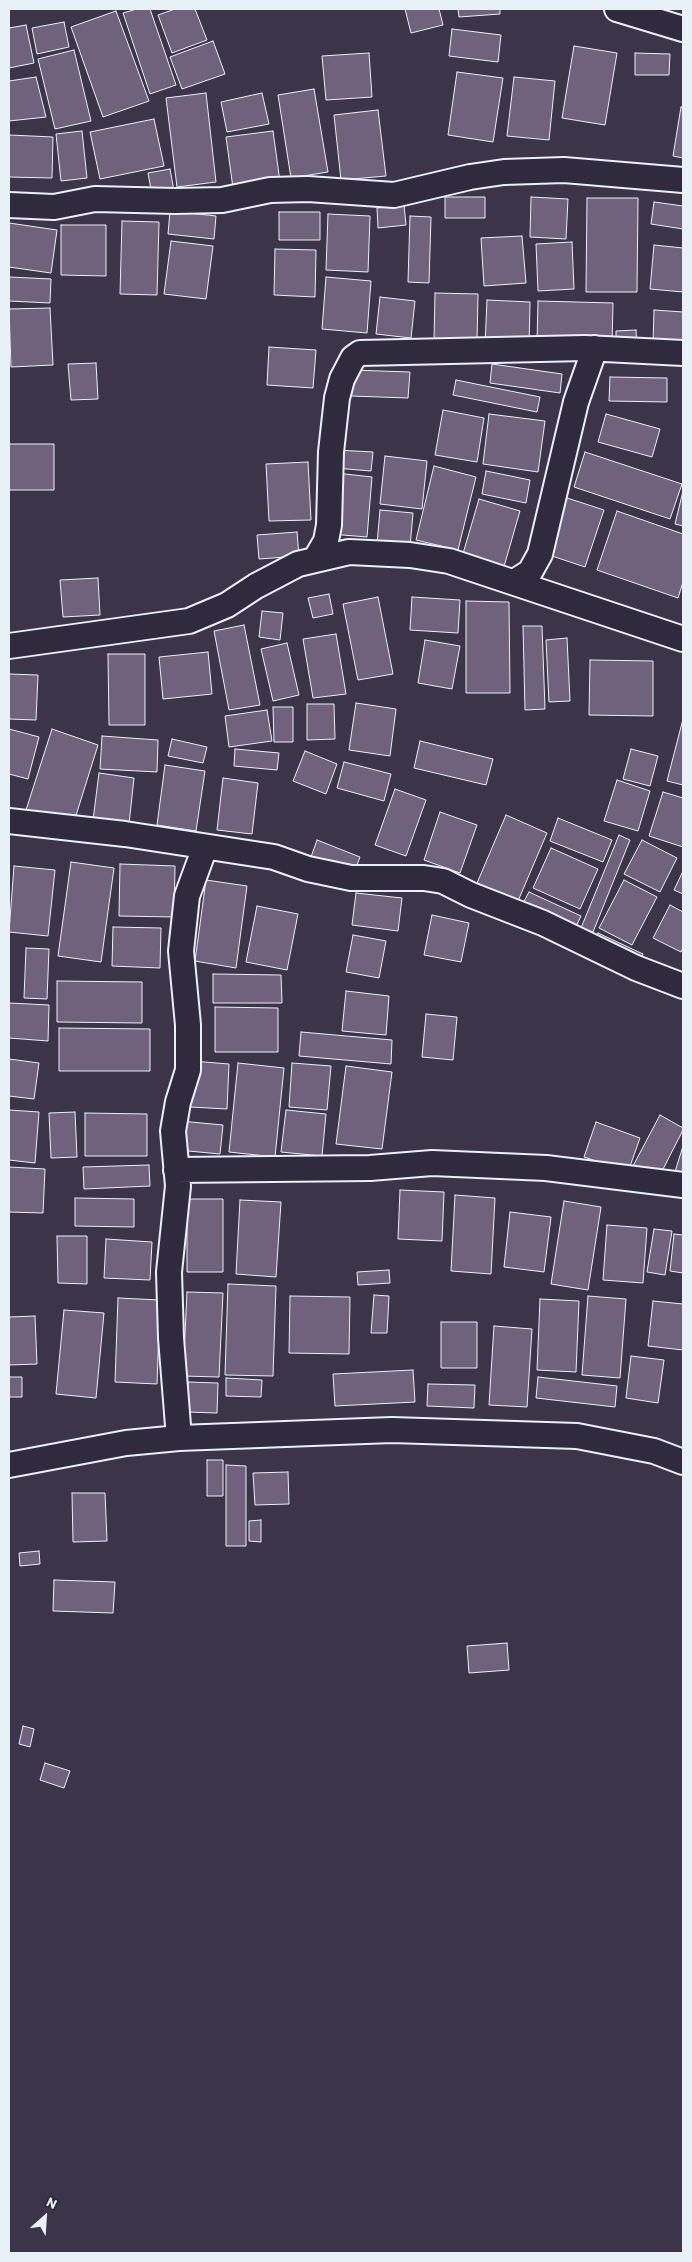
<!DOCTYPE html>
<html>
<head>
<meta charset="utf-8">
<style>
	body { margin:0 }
	#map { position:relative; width:692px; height:2262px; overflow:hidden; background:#3c354a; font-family:Itim,sans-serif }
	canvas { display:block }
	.frame { position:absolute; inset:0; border:10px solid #e8f1f8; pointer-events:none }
	.north { position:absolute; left:20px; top:2192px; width:50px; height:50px; -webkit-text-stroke:4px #2f2a3d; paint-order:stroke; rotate:26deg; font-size:14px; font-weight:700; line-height:20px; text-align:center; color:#e8f1f8 }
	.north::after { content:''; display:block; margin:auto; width:18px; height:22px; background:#e8f1f8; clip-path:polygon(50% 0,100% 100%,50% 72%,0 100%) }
</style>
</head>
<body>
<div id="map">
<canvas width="692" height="2262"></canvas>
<div class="frame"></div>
<div class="north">N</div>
</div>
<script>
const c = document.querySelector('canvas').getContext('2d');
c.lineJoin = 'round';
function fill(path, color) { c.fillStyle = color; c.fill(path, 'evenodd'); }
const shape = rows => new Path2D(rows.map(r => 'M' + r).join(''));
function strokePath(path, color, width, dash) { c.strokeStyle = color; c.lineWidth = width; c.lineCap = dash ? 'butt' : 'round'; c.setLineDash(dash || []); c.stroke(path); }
const building = shape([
	[137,9,150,9,176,85,150,94,123,13,137,9],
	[175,9,195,9,207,40,172,53,158,15,175,9],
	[405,9,439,9,443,25,411,33,405,9],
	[458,9,500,9,500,14,459,17,458,9],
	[116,11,149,101,103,117,71,27,116,11],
	[64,22,69,47,37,54,32,28,64,22],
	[26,25,34,63,9,68,9,28,26,25],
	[452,29,501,35,498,62,449,56,452,29],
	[213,41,225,74,182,89,170,57,213,41],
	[574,46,617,53,605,125,562,118,574,46],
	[74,50,91,121,55,129,38,59,74,50],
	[369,53,372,97,326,100,322,56,369,53],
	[635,53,670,54,669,75,635,75,635,53],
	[457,72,503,78,493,142,448,135,457,72],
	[36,77,46,117,9,121,9,81,36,77],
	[514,77,555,81,549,140,507,136,514,77],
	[314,89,328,172,291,178,278,95,314,89],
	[206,93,216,182,177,187,166,98,206,93],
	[262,93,269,124,227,132,221,102,262,93],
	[681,107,683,107,683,158,673,156,681,107],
	[378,110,386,176,341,180,334,115,378,110],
	[154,119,164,166,100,179,90,132,154,119],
	[82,131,87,178,61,181,56,134,82,131],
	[273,131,280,182,233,188,226,137,273,131],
	[9,135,53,137,52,178,9,177,9,135],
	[170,169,174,191,152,195,148,173,170,169],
	[445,197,485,197,485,218,445,218,445,197],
	[531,197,568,199,566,239,530,237,531,197],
	[587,198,638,198,637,292,586,292,587,198],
	[654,202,683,206,683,229,651,224,654,202],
	[404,205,406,225,378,228,377,208,404,205],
	[170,211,216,216,214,239,168,234,170,211],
	[279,212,320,212,320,240,279,240,279,212],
	[328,214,370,216,368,272,326,270,328,214],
	[410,216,431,217,429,283,408,282,410,216],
	[122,221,159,222,157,295,120,294,122,221],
	[9,223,57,230,51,273,9,267,9,223],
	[61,225,106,225,106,276,61,275,61,225],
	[522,236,526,283,484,286,481,238,522,236],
	[171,241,213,246,206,299,164,294,171,241],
	[572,242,574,289,538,291,536,244,572,242],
	[654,245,683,248,683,292,650,289,654,245],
	[275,249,316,250,315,297,274,295,275,249],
	[9,277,51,279,50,303,9,301,9,277],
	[326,277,371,281,367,333,322,329,326,277],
	[435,293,478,294,477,343,434,342,435,293],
	[380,297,415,301,411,338,376,334,380,297],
	[487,300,530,302,529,347,485,345,487,300],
	[538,301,613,303,612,345,537,343,538,301],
	[50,308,53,365,11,367,9,309,50,308],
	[654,310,683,312,683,346,653,344,654,310],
	[636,330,637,346,616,347,616,331,636,330],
	[269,347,316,350,313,388,267,385,269,347],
	[96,363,98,399,71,400,68,364,96,363],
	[492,364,562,374,560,393,490,383,492,364],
	[351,370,410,372,408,398,351,396,351,370],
	[610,377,667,378,667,402,609,401,610,377],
	[456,380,540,397,537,412,453,395,456,380],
	[443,410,484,418,477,462,435,455,443,410],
	[489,414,545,421,538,472,483,464,489,414],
	[606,414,660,429,652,457,598,442,606,414],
	[9,444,54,444,54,490,9,490,9,444],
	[336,450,373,452,371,471,335,468,336,450],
	[585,452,682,484,670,519,574,487,585,452],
	[385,456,427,461,422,509,380,504,385,456],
	[308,462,311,520,269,521,266,464,308,462],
	[434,466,476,477,458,550,416,540,434,466],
	[486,471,530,480,526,503,482,494,486,471],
	[336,473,372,477,367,537,330,534,336,473],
	[683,491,683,526,675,524,683,491],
	[564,497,604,510,585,567,546,554,564,497],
	[479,499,520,511,503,570,462,557,479,499],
	[380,510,413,513,410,547,377,544,380,510],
	[617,511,683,534,683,582,678,598,597,570,617,511],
	[297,532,299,556,259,559,257,535,297,532],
	[98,578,100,615,63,617,60,580,98,578],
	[329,594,333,614,313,618,308,598,329,594],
	[378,597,393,674,358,680,343,604,378,597],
	[412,597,460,600,458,633,410,630,412,597],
	[466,601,509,602,510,693,466,693,466,601],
	[262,611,283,613,280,640,259,637,262,611],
	[244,625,260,705,229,710,214,631,244,625],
	[523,626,542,626,545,709,525,710,523,626],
	[336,634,346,694,313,698,303,639,336,634],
	[567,638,570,701,549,702,546,640,567,638],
	[425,640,460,646,452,689,418,683,425,640],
	[287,643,299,695,273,701,261,649,287,643],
	[208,652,212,694,163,699,159,657,208,652],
	[108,654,145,654,145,725,109,725,108,654],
	[590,660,653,661,653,716,589,715,590,660],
	[9,674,38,675,36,720,9,719,9,674],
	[356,703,396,709,390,756,349,750,356,703],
	[307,704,334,704,335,739,307,740,307,704],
	[273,707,293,707,293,742,274,742,273,707],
	[267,710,272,741,229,747,225,716,267,710],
	[683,719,683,785,667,781,683,719],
	[9,729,39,737,28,779,9,774,9,729],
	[52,729,98,745,73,825,26,810,52,729],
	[102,736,158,740,157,772,100,769,102,736],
	[172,739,207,747,203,763,168,756,172,739],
	[420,741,493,759,486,785,414,768,420,741],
	[235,749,279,753,277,770,234,766,235,749],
	[631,749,658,756,650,786,623,779,631,749],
	[305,751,337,764,326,794,293,781,305,751],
	[344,762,391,774,384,801,337,788,344,762],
	[165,765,205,771,196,831,157,825,165,765],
	[99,773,134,778,129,824,93,820,99,773],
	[223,778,258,783,252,834,217,830,223,778],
	[617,780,650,791,638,831,604,821,617,780],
	[395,789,426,800,406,856,375,845,395,789],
	[663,792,683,798,683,847,649,836,663,792],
	[440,812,477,825,460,873,424,860,440,812],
	[506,815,547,833,518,901,477,883,506,815],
	[558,818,612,840,603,862,550,841,558,818],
	[619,835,630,840,593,932,581,928,619,835],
	[317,840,360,857,354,873,311,857,317,840],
	[642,840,677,858,660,892,624,874,642,840],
	[551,848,598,869,580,909,533,888,551,848],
	[71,862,114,868,101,962,58,956,71,862],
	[120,864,175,866,174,917,119,916,120,864],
	[14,866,55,870,48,936,9,932,14,866],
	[683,871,683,894,674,890,683,871],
	[206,880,247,886,236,968,195,961,206,880],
	[624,880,657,897,632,945,599,928,624,880],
	[529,892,581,916,573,933,520,909,529,892],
	[356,893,402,898,398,931,352,925,356,893],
	[670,905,683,912,683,948,681,952,653,938,670,905],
	[257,906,298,914,287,970,246,962,257,906],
	[432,915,469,923,461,962,424,955,432,915],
	[113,927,161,928,160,968,112,966,113,927],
	[598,933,643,954,638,965,593,945,598,933],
	[353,935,386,941,379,978,346,972,353,935],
	[26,948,49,949,47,999,24,998,26,948],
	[213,974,281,975,282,1003,213,1003,213,974],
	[57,981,142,982,142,1023,57,1022,57,981],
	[346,991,389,996,386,1035,342,1031,346,991],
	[9,1003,49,1005,48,1041,9,1038,9,1003],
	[215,1007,278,1008,278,1052,215,1052,215,1007],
	[426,1014,457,1017,453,1060,422,1057,426,1014],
	[59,1028,150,1029,150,1071,59,1071,59,1028],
	[301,1032,392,1040,391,1064,299,1056,301,1032],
	[9,1059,39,1063,34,1099,9,1096,9,1059],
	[192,1061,229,1064,227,1109,190,1107,192,1061],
	[238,1063,284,1068,275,1157,229,1152,238,1063],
	[292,1063,331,1066,327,1110,289,1107,292,1063],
	[346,1066,392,1072,382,1149,336,1144,346,1066],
	[9,1110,39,1112,35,1163,9,1160,9,1110],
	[286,1110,326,1114,322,1156,281,1152,286,1110],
	[75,1112,77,1157,51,1158,49,1113,75,1112],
	[85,1113,147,1114,147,1156,85,1156,85,1113],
	[660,1115,683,1128,683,1130,658,1179,633,1166,660,1115],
	[180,1121,223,1125,220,1154,178,1150,180,1121],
	[596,1122,640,1138,628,1172,584,1157,596,1122],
	[683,1146,683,1177,674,1175,683,1146],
	[149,1165,150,1186,84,1189,83,1167,149,1165],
	[9,1167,45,1169,43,1213,9,1212,9,1167],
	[400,1190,444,1192,442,1241,398,1239,400,1190],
	[455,1195,495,1198,491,1274,451,1271,455,1195],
	[75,1198,134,1199,134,1227,75,1226,75,1198],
	[187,1199,223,1199,223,1272,187,1272,187,1199],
	[240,1200,281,1202,276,1277,236,1274,240,1200],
	[564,1201,601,1207,588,1290,551,1284,564,1201],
	[510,1212,551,1217,544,1272,504,1267,510,1212],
	[607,1225,647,1228,643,1283,603,1280,607,1225],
	[654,1229,672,1231,665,1275,647,1272,654,1229],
	[674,1234,683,1235,683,1273,670,1271,674,1234],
	[57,1236,87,1236,87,1284,58,1283,57,1236],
	[106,1239,152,1242,150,1280,104,1278,106,1239],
	[389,1270,390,1283,358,1285,357,1272,389,1270],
	[228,1284,276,1286,273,1376,225,1375,228,1284],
	[187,1292,223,1293,219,1377,183,1376,187,1292],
	[374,1295,389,1296,387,1333,371,1333,374,1295],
	[290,1296,350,1297,349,1354,289,1353,290,1296],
	[588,1296,626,1299,620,1378,582,1375,588,1296],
	[118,1298,160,1300,157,1384,115,1382,118,1298],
	[540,1299,579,1301,576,1372,537,1370,540,1299],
	[653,1301,683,1304,683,1350,648,1346,653,1301],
	[64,1310,104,1313,96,1398,56,1394,64,1310],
	[35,1316,37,1364,9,1365,9,1317,35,1316],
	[441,1322,477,1322,477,1368,441,1368,441,1322],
	[494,1326,532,1329,527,1407,489,1405,494,1326],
	[631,1356,664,1360,658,1403,626,1398,631,1356],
	[413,1370,415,1402,335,1406,333,1374,413,1370],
	[9,1377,22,1377,22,1397,9,1397,9,1377],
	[538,1377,617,1386,615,1407,536,1398,538,1377],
	[226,1378,262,1380,261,1397,226,1396,226,1378],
	[188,1382,218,1383,217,1413,187,1412,188,1382],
	[428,1384,475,1385,474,1408,427,1406,428,1384],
	[207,1460,223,1460,223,1496,207,1496,207,1460],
	[226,1465,246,1466,246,1546,226,1546,226,1465],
	[288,1472,289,1504,255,1505,253,1473,288,1472],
	[72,1493,105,1493,107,1541,73,1542,72,1493],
	[261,1520,261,1542,249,1541,249,1521,261,1520],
	[39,1551,40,1564,20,1566,19,1553,39,1551],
	[54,1580,115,1582,113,1613,53,1611,54,1580],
	[507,1643,509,1670,469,1673,467,1646,507,1643],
	[23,1726,34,1729,30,1747,19,1744,23,1726],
	[45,1763,70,1771,64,1788,40,1780,45,1763]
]);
const street = shape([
	[617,9,683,29],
	[9,205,54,207,95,199,175,201,222,200,270,190,308,189,394,195,470,177,504,172,564,170,683,180],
	[316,558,326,541,329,525,331,452,337,398,342,379,353,358,360,353,585,348,683,353],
	[514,582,530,572,540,554,576,402,595,348],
	[9,646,189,621,227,605,256,586,298,564,349,552,410,555,449,561,683,639],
	[9,821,125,834,274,857,308,869,351,878,424,878,443,881,471,895,543,923,636,968,683,986],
	[176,1170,370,1168,432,1163,546,1168,683,1185],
	[179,1438,171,1338,169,1272,178,1186,173,1131,178,1102,188,1070,188,1025,181,951,187,896,205,847],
	[9,1465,126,1443,179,1438,392,1430,577,1436,654,1451,683,1462]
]);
fill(building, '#70617d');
strokePath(building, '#e8f1f8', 1);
strokePath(street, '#e8f1f8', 28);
strokePath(street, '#2f2a3d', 24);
</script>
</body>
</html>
